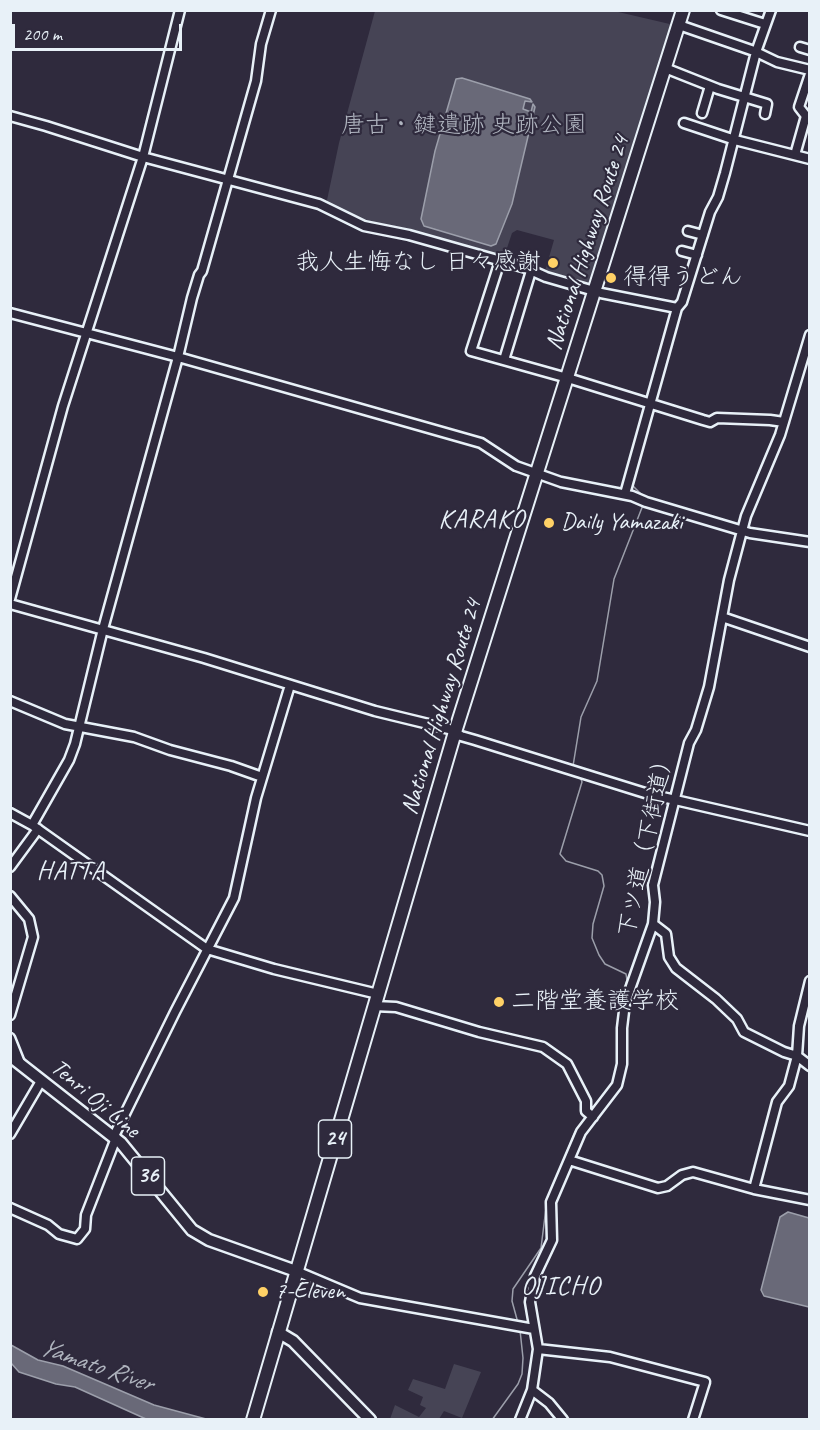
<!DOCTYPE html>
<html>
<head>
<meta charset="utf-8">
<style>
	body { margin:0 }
	#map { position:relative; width:820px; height:1430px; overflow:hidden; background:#2f2a3d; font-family:Caveat,sans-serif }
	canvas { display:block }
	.frame { position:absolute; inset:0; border:12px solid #e8f1f8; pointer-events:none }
	.scale { position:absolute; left:12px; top:24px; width:170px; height:27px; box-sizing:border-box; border:3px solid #e8f1f8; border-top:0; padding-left:8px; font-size:18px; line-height:21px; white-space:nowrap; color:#e8f1f8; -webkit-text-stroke:4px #2f2a3d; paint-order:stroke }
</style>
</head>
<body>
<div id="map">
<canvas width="820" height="1430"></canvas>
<div class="frame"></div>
<div class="scale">200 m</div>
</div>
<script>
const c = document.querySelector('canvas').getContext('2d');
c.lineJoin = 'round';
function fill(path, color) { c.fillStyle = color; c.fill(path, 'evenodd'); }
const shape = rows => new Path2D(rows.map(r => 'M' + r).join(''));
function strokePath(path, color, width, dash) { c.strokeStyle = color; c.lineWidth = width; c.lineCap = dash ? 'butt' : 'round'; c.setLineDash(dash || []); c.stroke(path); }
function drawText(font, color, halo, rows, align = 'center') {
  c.font = font + ' Caveat,"Klee One",sans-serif'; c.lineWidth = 4.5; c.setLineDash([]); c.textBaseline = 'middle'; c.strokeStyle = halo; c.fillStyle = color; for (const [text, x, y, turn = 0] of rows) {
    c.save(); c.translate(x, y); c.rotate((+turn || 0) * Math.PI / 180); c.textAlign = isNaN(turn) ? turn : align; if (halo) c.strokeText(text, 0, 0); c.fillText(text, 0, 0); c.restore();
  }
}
const green = shape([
	[375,11,614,11,674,25,591,287,544,275,554,240,517,230,512,233,503,260,365,224,326,205,339,143],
	[454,1364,481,1372,462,1418,444,1411,439,1419,390,1419,395,1405,419,1417,426,1408,420,1405,423,1397,408,1390,413,1379,445,1389]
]);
const water = shape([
	[462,78,530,99,532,102,525,101,523,109,531,112,533,104,535,107,512,204,496,244,491,246,424,226,421,219,435,151,456,79,462,78],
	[788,1212,809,1218,809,1307,764,1296,761,1290,780,1217,788,1212],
	[11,1345,38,1360,63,1366,154,1405,206,1419,146,1419,75,1387,56,1384,19,1372,11,1363,11,1345]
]);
const stream = shape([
	[632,485,645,498],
	[573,766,581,717,597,681,614,579,643,505],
	[580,776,582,782,560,854,566,861,598,871,602,875,604,886,593,924,592,938,599,955,605,964,626,974,627,980,622,999],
	[339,989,372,997],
	[382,1000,392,1003],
	[617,1068,617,1028,621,1004],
	[590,1102,591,1111],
	[591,1111,598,1103],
	[518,1323,512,1301,513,1289,541,1248,547,1200,575,1132,586,1117],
	[492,1420,518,1384,522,1374,523,1358,520,1330]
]);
const minor = shape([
	[721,10,765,24],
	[679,25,754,51,777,62,810,70],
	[800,47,810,50],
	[665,68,718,89,767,104,765,114],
	[702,113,710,86],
	[10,116,46,126,143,157,319,204,364,226,409,235,526,268,546,277,601,293,677,308],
	[684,123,735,140,810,159],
	[795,155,806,116,799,107,810,74],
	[688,231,703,235],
	[682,251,697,255],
	[500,261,471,351,571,379,703,420,710,422,717,418,770,420,784,422],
	[10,313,178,357,481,443,516,466,561,482,632,496,646,502,750,533,810,542],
	[504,360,531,271],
	[625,494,677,308,682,302,710,212,718,197,725,173,756,52,771,10],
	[10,599,63,406,143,157,180,10],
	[10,604,204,658,375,711,449,729,461,736,475,740,645,793,810,831],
	[722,617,810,647],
	[10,701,65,724,134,737,170,750,231,766,262,777],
	[10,813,32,825,207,949,274,969,378,994],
	[32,825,69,760,75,744,103,629,178,357,192,298,199,275,202,271,256,81,261,44,271,10],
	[10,867,38,829],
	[10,896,29,919,33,937,10,1015],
	[653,924,666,934,669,957,676,968,716,999,737,1019,744,1032,784,1052,797,1056,810,1066],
	[374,1006,396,1007,479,1032,543,1047,567,1064,586,1101,586,1111,593,1117],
	[10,1038,20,1063],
	[10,1134,41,1081],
	[114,1136,175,1012,234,898,256,798,290,685],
	[569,1160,658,1188,667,1186,682,1175,693,1172,754,1189,810,1200],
	[754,1189,777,1102,789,1086,797,1056,799,1026,810,981],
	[10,1208,48,1225,59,1234,77,1239,85,1229,86,1215,116,1138],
	[296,1271,360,1298,534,1329],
	[538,1349,610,1357,705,1382,693,1420],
	[532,1390,549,1403,563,1420],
	[520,1420,532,1390,538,1349,530,1302,535,1276,552,1240,551,1202,581,1132,617,1085,622,1064,622,1028,625,1003,653,924,655,902,653,885,689,743,696,730,709,687,729,580,742,531,746,516,780,435,810,335]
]);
const major = shape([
	[10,1056,121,1143,192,1230,209,1240,296,1271],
	[278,1332,293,1341,370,1420]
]);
const highway = shape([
	[253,1420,455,732,683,10]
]);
const markers = [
	[553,263,6,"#ffd166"],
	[611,278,6,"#ffd166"],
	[549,523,6,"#ffd166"],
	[499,1002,6,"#ffd166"],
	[263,1292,6,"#ffd166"]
];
const shields = [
	[335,1139,33],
	[148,1176,33]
];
const shieldNames = [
	["24",335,1139],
	["36",148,1176]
];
const parkNames = [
	["唐古・鍵遺跡 史跡公園",464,126]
];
const streetNames = [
	["National Highway Route 24",588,243,-72],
	["National Highway Route 24",442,707,-73],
	["下ツ道（下街道）",647,843,-78],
	["Tenri Oji Line",95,1099,40]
];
const poiNames = [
	["我人生悔なし 日々感謝",541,263,"right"],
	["得得うどん",623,278],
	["Daily Yamazaki",561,523],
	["二階堂養護学校",511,1002],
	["7-Eleven",275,1292]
];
const neighbourhoodNames = [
	["KARAKO",482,520],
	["HATTA",71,872],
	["OJICHO",561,1287]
];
const waterNames = [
	["Yamato River",96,1366,19]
];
fill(green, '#464455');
fill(water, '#696978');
strokePath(water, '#9c9fab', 1.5);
strokePath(stream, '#9c9fab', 1.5);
strokePath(minor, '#e8f1f8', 13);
strokePath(major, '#e8f1f8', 15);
strokePath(highway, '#e8f1f8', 16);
strokePath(minor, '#2f2a3d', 8);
strokePath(major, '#2f2a3d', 10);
strokePath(highway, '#2f2a3d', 12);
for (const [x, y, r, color] of markers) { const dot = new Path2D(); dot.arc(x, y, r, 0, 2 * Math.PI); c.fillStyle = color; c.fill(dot); strokePath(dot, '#2f2a3d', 2); }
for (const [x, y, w] of shields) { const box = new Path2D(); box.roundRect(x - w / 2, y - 19, w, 38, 4.5); c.fillStyle = '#2f2a3d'; c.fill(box); strokePath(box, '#e8f1f8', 1.5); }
drawText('bold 22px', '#e8f1f8', null, shieldNames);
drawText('24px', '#afb4bf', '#2f2a3d', parkNames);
drawText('24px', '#e8f1f8', '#2f2a3d', streetNames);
drawText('24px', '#e8f1f8', '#2f2a3d', poiNames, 'left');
c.letterSpacing = '1.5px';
drawText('26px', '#e8f1f8', '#2f2a3d', neighbourhoodNames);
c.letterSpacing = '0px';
drawText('italic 26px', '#afb4be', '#2f2a3d', waterNames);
</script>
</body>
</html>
